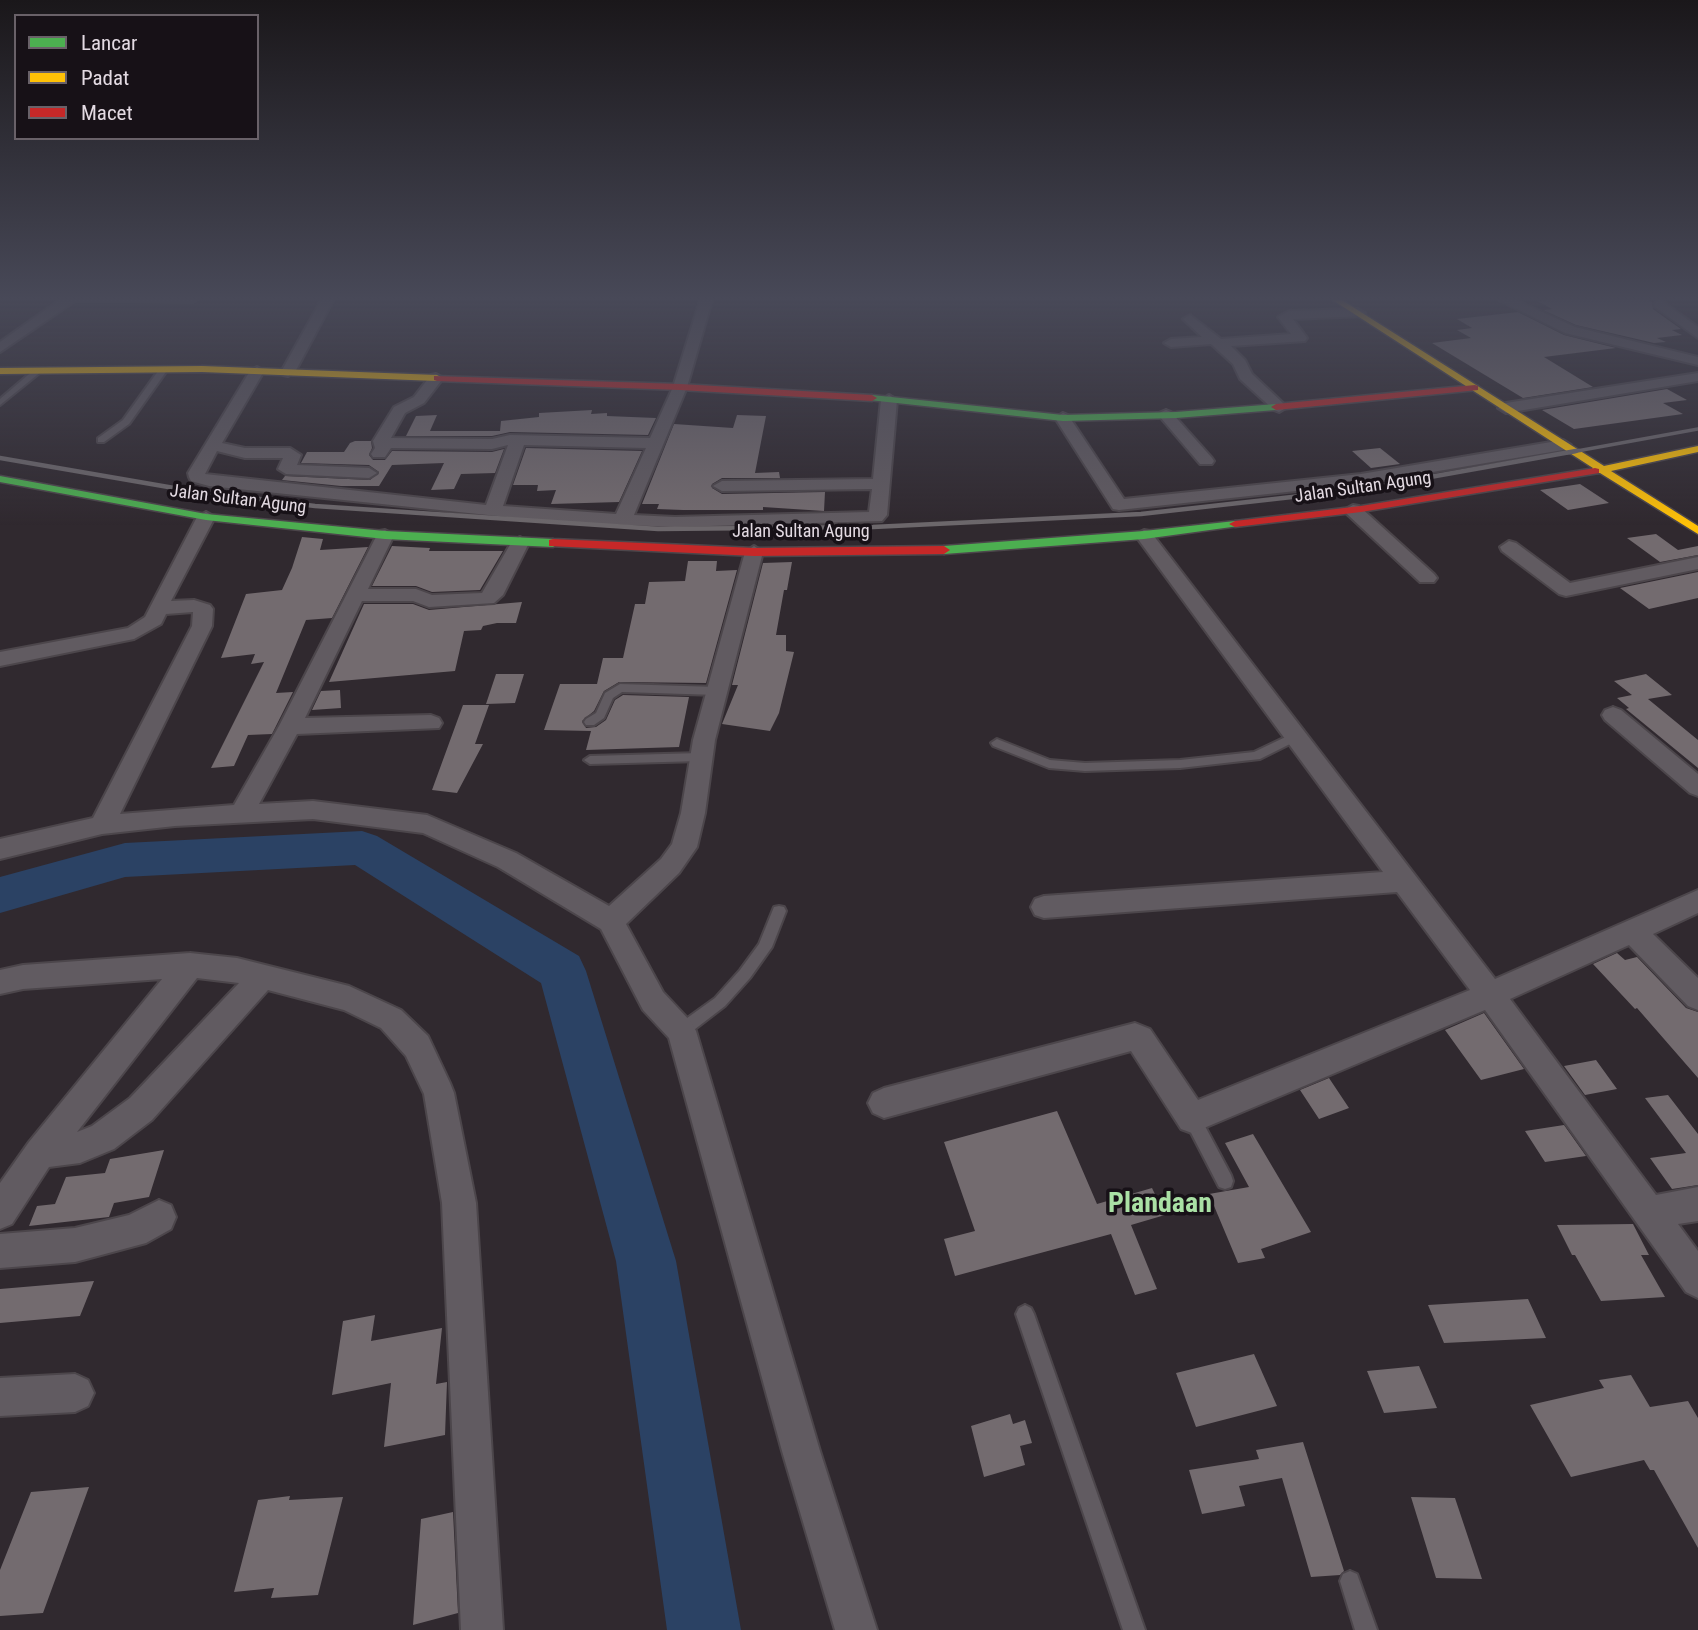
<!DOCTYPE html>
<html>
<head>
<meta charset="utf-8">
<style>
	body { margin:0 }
	#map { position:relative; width:1698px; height:1630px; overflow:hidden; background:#30292f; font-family:"Roboto Condensed",sans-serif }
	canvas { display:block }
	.legend { position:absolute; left:14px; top:14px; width:245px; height:126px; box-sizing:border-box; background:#171117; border:2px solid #696168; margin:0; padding:9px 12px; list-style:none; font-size:21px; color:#e3dae2 }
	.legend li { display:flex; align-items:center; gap:14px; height:35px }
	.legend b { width:35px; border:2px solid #696168 }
</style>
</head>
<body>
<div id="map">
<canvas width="1698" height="1630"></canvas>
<ul class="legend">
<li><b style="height:9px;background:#4caf50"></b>Lancar</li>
<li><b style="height:9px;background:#ffc107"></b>Padat</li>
<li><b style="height:9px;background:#c62828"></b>Macet</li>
</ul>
</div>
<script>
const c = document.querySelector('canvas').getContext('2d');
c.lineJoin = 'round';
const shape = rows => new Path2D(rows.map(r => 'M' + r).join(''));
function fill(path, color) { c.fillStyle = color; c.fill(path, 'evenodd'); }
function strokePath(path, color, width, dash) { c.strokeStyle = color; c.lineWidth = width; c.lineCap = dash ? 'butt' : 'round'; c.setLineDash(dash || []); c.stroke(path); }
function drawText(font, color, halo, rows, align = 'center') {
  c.font = font + ' "Roboto Condensed",sans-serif'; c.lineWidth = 7; c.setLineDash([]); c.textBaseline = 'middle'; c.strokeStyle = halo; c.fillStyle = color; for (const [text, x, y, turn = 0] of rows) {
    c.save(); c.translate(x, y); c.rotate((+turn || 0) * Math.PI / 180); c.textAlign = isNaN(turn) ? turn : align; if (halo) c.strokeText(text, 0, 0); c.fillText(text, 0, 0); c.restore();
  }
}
const river = shape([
	[362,831,377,836,579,956,586,971,676,1261,741,1630,667,1630,616,1261,541,983,355,865,125,877,0,913,0,877,125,843,362,831]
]);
const building = shape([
	[1580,297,1642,297,1652,302,1653,309,1681,329,1672,330,1682,335,1657,338,1666,342,1654,343,1576,325,1543,310,1552,309,1537,301],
	[1518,312,1564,335,1616,348,1544,357,1593,387,1523,398,1432,343,1471,338,1457,330,1472,328,1457,319],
	[1667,389,1687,400,1663,403,1683,414,1574,429,1542,410],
	[592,410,591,414,607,413,607,416,656,418,648,435,510,432,492,436,406,436,416,416,437,415,430,431,500,431,501,421,539,417,539,413],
	[737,415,766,416,755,473,779,472,780,478,722,478,712,484,712,488,722,494,825,492,824,511,763,507,763,510,683,510,657,509,659,504,642,504,674,424,733,428],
	[355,441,371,441,372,448,369,455,373,460,385,460,392,451,492,452,504,449,495,473,461,474,454,489,431,490,444,463,392,465,379,486,341,486,282,480,285,476,370,480,379,472,369,465,301,463,307,452,344,452,350,443],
	[526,448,642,451,619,502,551,504,556,490,537,491,538,485,513,485],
	[1380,448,1400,464,1371,468,1352,451],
	[1580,484,1609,503,1568,510,1540,490],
	[1656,534,1678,550,1698,546,1698,555,1660,562,1627,538],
	[302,537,323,539,320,550,368,547,332,618,306,620,276,693,293,692,272,734,248,735,234,766,211,768,264,662,251,664,255,654,221,658,246,594,282,590,292,568],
	[392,546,430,548,429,551,503,551,480,590,432,592,416,586,372,586],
	[688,561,717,561,716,571,737,570,706,683,619,682,604,691,594,711,582,721,586,728,596,727,606,720,615,700,623,695,689,697,679,747,586,750,591,731,544,730,560,684,597,684,603,658,623,658,635,604,645,604,649,582,685,581],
	[792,562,787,590,784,590,776,635,786,635,786,651,794,652,779,713,770,731,722,724,738,685,732,685,763,563],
	[1698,572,1698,598,1649,609,1620,588],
	[522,602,516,623,497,623,483,626,481,630,464,631,455,671,329,682,364,604,413,604,429,610],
	[496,674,524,674,515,703,486,704],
	[1646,674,1672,695,1648,699,1698,740,1698,768,1626,709,1629,708,1617,698,1632,695,1614,681],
	[340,690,341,708,312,710,321,691],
	[463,705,489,705,475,744,483,744,457,793,432,790],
	[1617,953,1625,960,1637,957,1686,1008,1698,1012,1698,1078,1637,1008,1635,1009,1593,964],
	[1484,1013,1524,1069,1481,1080,1445,1030],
	[1596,1060,1617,1089,1585,1095,1564,1066],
	[1329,1078,1349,1108,1319,1119,1300,1090],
	[1668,1095,1698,1134,1698,1185,1672,1189,1650,1158,1686,1153,1645,1098],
	[1057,1111,1097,1204,1152,1188,1165,1215,1131,1225,1157,1289,1135,1295,1111,1234,955,1276,944,1239,975,1231,944,1142],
	[1564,1125,1586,1156,1545,1162,1525,1131],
	[1253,1134,1311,1232,1261,1249,1265,1258,1238,1263,1209,1194,1249,1187,1225,1143],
	[164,1150,149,1197,114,1203,109,1217,29,1226,37,1206,55,1204,66,1177,105,1173,110,1159],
	[1633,1224,1649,1255,1641,1255,1665,1297,1601,1301,1575,1255,1572,1255,1557,1225],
	[94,1281,80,1316,0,1323,0,1289],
	[1528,1299,1546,1338,1444,1343,1428,1305],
	[375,1315,371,1341,442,1328,436,1384,447,1382,445,1435,384,1447,391,1383,332,1395,343,1321],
	[1254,1354,1277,1406,1196,1427,1176,1373],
	[1419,1366,1437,1408,1384,1413,1367,1371],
	[1631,1375,1650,1407,1688,1401,1698,1418,1698,1548,1654,1470,1650,1470,1644,1460,1571,1477,1530,1405,1604,1388,1599,1380],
	[1010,1414,1013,1424,1025,1420,1032,1443,1020,1446,1025,1465,984,1477,971,1426],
	[1303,1442,1344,1571,1340,1575,1311,1577,1282,1478,1239,1486,1245,1506,1202,1514,1189,1470,1259,1459,1256,1450],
	[89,1487,43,1613,0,1616,0,1570,31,1492],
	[290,1496,289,1500,343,1497,318,1595,271,1598,274,1588,234,1592,258,1500],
	[1411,1497,1455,1498,1482,1579,1436,1578],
	[453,1512,458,1613,413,1625,421,1519]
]);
const lane = shape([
	[161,367,168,369,129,424,104,442,98,442,98,438,123,420,161,367],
	[35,369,42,371,0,405,0,399,35,369],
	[620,684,717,687,722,691,717,695,622,692,613,698,604,718,594,725,586,725,584,722,586,719,596,713,605,693,620,684],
	[1296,732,1300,733,1302,736,1300,739,1260,759,1180,768,1085,771,1049,768,993,746,991,743,997,739,1050,760,1085,763,1180,760,1254,752,1296,732],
	[701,753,707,757,701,761,590,764,584,760,590,756,701,753],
	[779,906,784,907,786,911,772,947,750,978,725,1006,686,1036,681,1038,676,1036,674,1031,676,1026,715,998,740,970,759,944,774,907,779,906],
	[1192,1110,1198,1113,1231,1175,1233,1181,1231,1187,1225,1189,1219,1187,1186,1123,1184,1118,1186,1113,1192,1110],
	[1025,1305,1031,1308,1034,1314,1145,1630,1123,1630,1016,1314,1019,1308,1025,1305],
	[1350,1571,1357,1574,1377,1630,1355,1630,1340,1581,1343,1574,1350,1571]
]);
const street = shape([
	[64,297,198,297,199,298,193,302,75,301,0,352,0,342,64,297],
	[323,297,335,297,295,372,288,376,283,375,281,372,323,297],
	[701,297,713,297,687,387,634,515,675,517,869,512,872,489,722,491,713,486,722,481,873,479,881,400,889,395,897,400,887,515,882,521,675,527,555,522,209,486,191,481,189,477,188,473,250,371,257,367,264,371,222,443,245,448,290,448,301,455,297,465,369,468,377,473,369,478,286,474,278,469,283,458,245,458,217,451,205,474,486,505,508,445,492,449,391,448,385,457,373,457,371,454,375,448,373,441,394,407,414,397,431,375,436,374,443,378,441,381,424,403,405,413,391,438,492,439,510,435,650,438,673,387,701,297],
	[524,445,646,448,616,514,503,506,524,445],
	[1493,297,1509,297,1575,327,1698,357,1698,365,1565,333,1493,297],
	[1660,300,1698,327,1698,338,1655,307,1654,304,1660,300],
	[1358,309,1365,313,1363,316,1293,319,1307,338,1305,341,1231,346,1245,360,1252,374,1284,404,1287,407,1279,412,1274,410,1240,379,1233,364,1211,344,1171,347,1164,343,1171,339,1202,337,1183,319,1190,315,1221,339,1291,334,1278,317,1289,311,1358,309],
	[1698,373,1698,381,1506,413,1498,408,1506,403,1698,373],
	[1166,410,1171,412,1212,458,1214,461,1212,464,1200,464,1161,418,1158,415,1161,412,1166,410],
	[1063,413,1068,415,1124,499,1361,474,1563,440,1571,445,1563,450,1361,484,1119,510,1113,509,1055,418,1063,413],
	[1353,505,1359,506,1434,574,1437,578,1434,582,1420,582,1347,514,1344,510,1353,505],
	[206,512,215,517,171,601,194,600,210,605,213,609,212,626,120,814,234,805,279,726,379,531,385,530,394,535,368,589,416,589,432,595,482,593,511,543,520,537,529,543,503,595,494,603,429,607,413,601,362,601,305,718,431,715,439,718,442,723,439,728,297,734,259,804,313,801,427,815,516,853,609,906,661,859,672,844,681,813,693,740,745,552,754,546,763,552,715,740,705,813,697,847,679,873,626,924,663,992,691,1022,696,1031,820,1451,877,1630,835,1630,782,1451,669,1038,643,1010,601,929,498,867,423,833,313,819,175,826,102,834,0,859,0,839,93,818,192,626,193,612,166,614,161,624,134,639,0,666,0,652,128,628,145,617,197,517,206,512],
	[1144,530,1150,531,1495,979,1698,890,1698,913,1653,934,1698,978,1698,1010,1688,1006,1629,945,1510,999,1656,1195,1698,1187,1698,1221,1678,1224,1698,1251,1698,1298,1686,1292,1485,1010,1192,1133,1181,1129,1131,1051,884,1118,873,1113,868,1103,873,1093,884,1088,1135,1023,1150,1029,1198,1100,1470,990,1397,892,1044,918,1035,915,1031,907,1035,899,1044,896,1383,872,1135,535,1144,530],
	[1509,541,1516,543,1570,583,1698,557,1698,569,1566,596,1559,594,1502,551,1500,547,1509,541],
	[1613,707,1621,710,1698,774,1698,796,1690,793,1605,720,1602,715,1605,710,1613,707],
	[190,953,237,958,349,986,401,1010,428,1036,450,1083,454,1093,476,1203,503,1630,461,1630,442,1203,424,1094,406,1056,381,1028,344,1010,268,990,152,1120,114,1149,80,1163,49,1167,12,1224,0,1229,0,1183,29,1142,162,979,23,989,0,994,0,970,23,965,190,953],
	[197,978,239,983,130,1098,92,1126,77,1132,197,978],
	[159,1200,171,1205,176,1217,171,1229,146,1243,75,1262,0,1268,0,1234,75,1228,129,1215,159,1200],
	[75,1374,88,1380,94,1393,88,1406,75,1412,0,1416,0,1378,75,1374]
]);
const fast = shape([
	[872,395,1063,415,1176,412,1276,404,1281,407,1276,410,1176,418,1063,421,869,400,869,396,872,395],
	[0,476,206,514,385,531,553,539,559,543,553,547,385,539,206,520,0,482,0,476],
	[1235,521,1239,522,1239,526,1144,539,944,554,938,550,944,546,1144,531,1235,521]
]);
const slow = shape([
	[1328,297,1337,297,1604,466,1698,446,1698,452,1611,471,1698,526,1698,534,1600,473,1591,473,1590,471,1593,468,1328,297],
	[202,366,437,375,442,378,437,381,202,372,0,374,0,368,202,366]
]);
const jam = shape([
	[434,376,680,384,872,395,877,398,872,401,680,390,437,381,434,380,434,376],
	[1475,385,1478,386,1478,390,1276,410,1271,407,1276,404,1475,385],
	[1595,468,1599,469,1599,473,1361,512,1235,527,1229,524,1235,521,1361,506,1595,468],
	[553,539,754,548,944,546,950,550,944,554,754,556,549,546,549,540,553,539]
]);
const railFar1 = shape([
	[1566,453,1698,429]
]);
const rail = shape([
	[0,458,180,489,315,506,658,529,873,527,1141,514,1363,489,1576,451]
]);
const farStreetnames = [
	["Jalan Sultan Agung",1363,488,-8],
	["Jalan Sultan Agung",238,500,7],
	["Jalan Sultan Agung",801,532]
];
const nearQuarternames = [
	["Plandaan",1160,1205]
];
fill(river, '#2b4264');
fill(building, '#736b6f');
strokePath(lane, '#4c464b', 4);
strokePath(street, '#4c464b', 4);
strokePath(fast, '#4c464b', 3);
strokePath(slow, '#4c464b', 3);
strokePath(jam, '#4c464b', 3);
fill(lane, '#615b61');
fill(street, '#615b61');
fill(fast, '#4caf50');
fill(slow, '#ffc107');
fill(jam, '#c62828');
strokePath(railFar1, '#6c676b', 3.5);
strokePath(rail, '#6c676b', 4.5);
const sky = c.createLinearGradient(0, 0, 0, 525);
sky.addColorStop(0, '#1a171a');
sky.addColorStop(0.57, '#484958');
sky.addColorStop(1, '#48495800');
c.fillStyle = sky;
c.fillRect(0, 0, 1698, 525);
drawText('18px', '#e3dae2', '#171117', farStreetnames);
drawText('bold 28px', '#aae1a5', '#171117', nearQuarternames);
</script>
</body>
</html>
